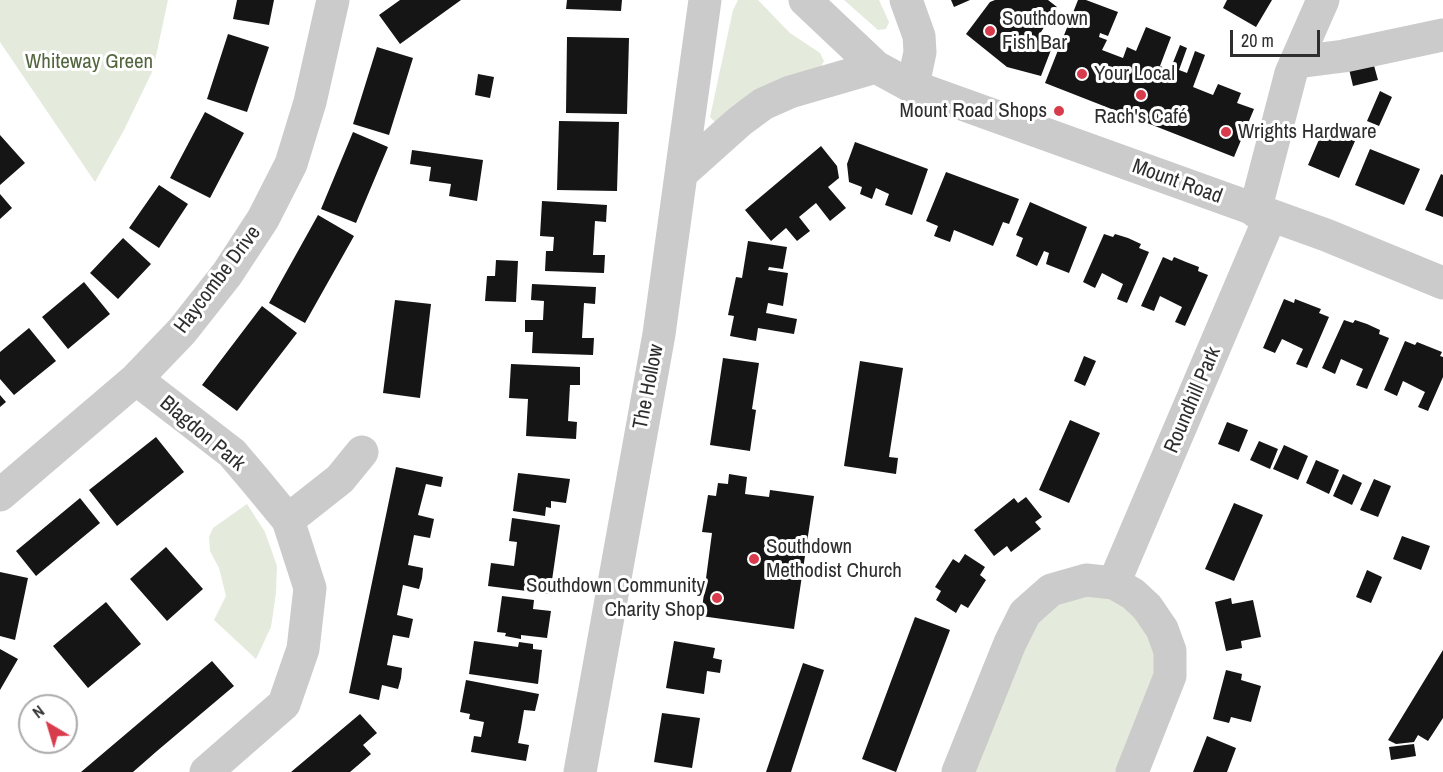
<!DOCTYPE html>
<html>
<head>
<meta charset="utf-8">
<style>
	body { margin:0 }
	#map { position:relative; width:1443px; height:772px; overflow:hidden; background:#fff; font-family:"Archivo Narrow",sans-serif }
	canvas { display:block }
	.north { position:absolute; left:18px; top:694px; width:60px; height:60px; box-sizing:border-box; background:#fff; border:2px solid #ababab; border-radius:50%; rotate:322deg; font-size:16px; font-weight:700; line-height:24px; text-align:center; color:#2e2e2e }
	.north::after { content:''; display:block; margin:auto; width:21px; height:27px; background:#d83c4c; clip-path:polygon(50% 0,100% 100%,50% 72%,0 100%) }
	.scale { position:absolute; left:1230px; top:30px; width:90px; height:27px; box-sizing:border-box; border:3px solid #2e2e2e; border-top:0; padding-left:8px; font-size:18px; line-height:21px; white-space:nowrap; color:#2e2e2e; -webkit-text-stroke:4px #fff; paint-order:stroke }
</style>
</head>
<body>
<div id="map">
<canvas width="1443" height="772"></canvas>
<div class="north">N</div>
<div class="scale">20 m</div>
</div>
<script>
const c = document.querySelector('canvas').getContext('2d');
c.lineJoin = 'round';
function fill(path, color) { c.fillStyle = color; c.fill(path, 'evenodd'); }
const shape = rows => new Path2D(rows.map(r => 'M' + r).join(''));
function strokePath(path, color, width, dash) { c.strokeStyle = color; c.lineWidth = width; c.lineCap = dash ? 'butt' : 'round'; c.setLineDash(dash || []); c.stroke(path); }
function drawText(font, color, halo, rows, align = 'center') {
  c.font = font + ' "Archivo Narrow",sans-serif'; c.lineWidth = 6; c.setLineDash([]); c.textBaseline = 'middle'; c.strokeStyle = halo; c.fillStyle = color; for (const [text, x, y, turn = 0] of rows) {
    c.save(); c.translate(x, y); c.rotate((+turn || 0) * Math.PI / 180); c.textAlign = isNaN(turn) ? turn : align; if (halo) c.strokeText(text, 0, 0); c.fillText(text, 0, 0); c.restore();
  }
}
const green = shape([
	[0,0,168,0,153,70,124,130,95,182,0,42],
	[738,0,758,0,790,33,820,53,824,61,820,69,754,92,732,106,715,122,710,117,733,10],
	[844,0,879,0,889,22,886,29,878,30],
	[247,504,265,532,277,566,276,593,271,627,256,659,214,620,226,596,219,568,210,551,209,537,213,528],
	[1086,594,1108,597,1128,607,1147,628,1156,652,1154,685,1120,772,970,772,1026,628,1067,597]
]);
const building = shape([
	[237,0,274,0,269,25,233,19],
	[400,0,461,0,400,44,379,15],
	[567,0,622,0,621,11,566,9],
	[951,0,970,0,954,7],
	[995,0,1048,0,1057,7,1041,32,1056,37,1041,76,1007,67,966,34,990,2],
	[1078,0,1086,0,1118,12,1108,36,1100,33,1099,37,1107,40,1102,50,1123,58,1127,47,1136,51,1146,27,1171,37,1160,66,1170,70,1180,45,1187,48,1179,70,1187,73,1195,51,1205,55,1193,87,1213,95,1218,84,1241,93,1237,103,1254,109,1234,157,1045,83],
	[1227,0,1272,0,1256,27,1223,8],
	[228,34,269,47,247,112,207,99],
	[567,37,629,38,627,114,566,113],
	[377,47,413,58,389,135,353,124],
	[1373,62,1378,80,1353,86,1349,69],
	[478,74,494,77,490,98,475,95],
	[1380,91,1392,97,1379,126,1367,121],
	[205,112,244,133,210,198,170,178],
	[559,121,619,122,617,191,557,190],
	[1324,128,1355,141,1339,178,1308,165],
	[353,132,388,147,356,223,321,209],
	[0,135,25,163,0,185],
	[855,142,928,169,912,215,885,205,889,194,876,188,872,199,860,194,862,187,849,182,847,164],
	[821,146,837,166,839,178,828,187,846,208,830,221,816,203,799,217,810,231,797,241,786,228,771,241,745,210],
	[1370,149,1420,169,1404,205,1355,185],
	[412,150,483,160,477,201,449,196,451,184,429,181,431,167,410,164],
	[946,172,1019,199,1009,224,1003,222,993,246,954,230,950,242,934,236,938,226,926,221],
	[1441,174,1443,175,1443,217,1425,210],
	[159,185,188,204,159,248,129,228],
	[0,194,12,208,0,219],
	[542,201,607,205,606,222,595,221,593,255,605,255,604,273,545,271,546,251,553,251,554,237,540,236],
	[1030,202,1087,227,1069,273,1046,264,1049,253,1044,251,1037,266,1016,256,1023,238,1016,235],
	[318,215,354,236,305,323,269,303],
	[1104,234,1113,237,1115,234,1128,238,1141,244,1139,248,1149,252,1127,303,1117,299,1123,284,1102,273,1095,288,1083,282],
	[123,238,151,264,118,299,90,273],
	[748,241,787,247,783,269,769,267,768,270,788,273,783,306,768,303,766,313,797,319,794,334,758,328,756,341,730,336,734,316,728,315,736,277,742,278],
	[1163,257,1172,261,1174,257,1186,262,1199,267,1198,271,1208,275,1185,326,1175,322,1182,307,1160,296,1154,311,1141,306],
	[496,260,518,261,516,302,485,301,487,276,495,276],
	[84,282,110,314,68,349,42,317],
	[532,284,596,287,595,304,584,303,582,338,594,338,593,355,532,353,533,332,525,332,525,320,543,320,544,301,531,300],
	[1284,299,1294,303,1295,299,1321,309,1319,313,1329,317,1307,368,1296,364,1303,349,1282,339,1275,353,1263,348],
	[395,300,431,304,420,398,383,393],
	[262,306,297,333,237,411,202,385],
	[1344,320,1353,323,1355,320,1367,324,1380,330,1379,334,1389,338,1367,389,1356,385,1363,369,1341,359,1335,374,1322,368],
	[29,328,56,361,14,395,0,379,0,352],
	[1405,341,1415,345,1417,342,1442,352,1440,356,1443,357,1443,377,1428,411,1418,407,1425,392,1403,381,1397,396,1384,390],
	[1084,356,1096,361,1085,386,1074,381],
	[723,358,759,363,752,409,756,410,750,451,710,445],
	[860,361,903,368,889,457,898,458,896,474,844,466],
	[511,364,580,367,580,385,570,385,568,421,577,422,576,439,526,436,528,399,509,398],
	[0,395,6,402,0,407],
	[1070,420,1100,433,1069,503,1039,490],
	[1227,422,1248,430,1239,452,1218,444],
	[156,437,184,472,117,526,89,490],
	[1259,441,1278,449,1270,469,1250,460],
	[1284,445,1308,456,1298,480,1273,469],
	[1316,460,1339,470,1329,494,1306,483],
	[396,467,443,477,441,487,426,484,418,515,434,519,430,538,414,535,408,565,423,568,422,578,419,589,403,585,397,615,413,619,409,638,393,635,387,665,402,668,401,678,398,689,382,685,379,700,349,693],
	[518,473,570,479,566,503,551,501,551,508,546,507,545,516,513,511],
	[729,474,747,477,745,494,769,497,770,490,814,496,794,629,701,616,712,533,702,532,708,495,716,496,718,483,728,484],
	[1343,474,1362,483,1352,505,1333,496],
	[1374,479,1391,486,1378,517,1360,510],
	[1026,497,1042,517,1035,522,1041,529,1011,552,1007,546,994,556,974,530,1014,498,1018,503],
	[80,498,100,523,36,576,16,551],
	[1234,503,1263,515,1234,581,1205,569],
	[512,518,560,525,550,594,488,586,491,563,514,566,517,542,509,541],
	[1402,536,1430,546,1421,570,1393,559],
	[166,547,203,589,167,621,130,579],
	[965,554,985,567,980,575,986,580,968,608,961,604,956,613,936,600,941,591,935,587,953,559,959,563],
	[1367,570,1382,577,1371,603,1356,597],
	[0,572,28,578,15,640,0,636],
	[502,596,534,600,533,609,551,611,547,638,521,635,521,639,505,636,506,633,497,632],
	[1231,598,1232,604,1253,600,1261,637,1241,641,1242,648,1226,651,1215,602],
	[106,602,141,644,88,688,53,646],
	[915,617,950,630,896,772,862,759],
	[474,641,518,647,519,642,533,644,533,649,542,650,538,684,469,674],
	[674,641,715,648,713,658,722,660,720,673,707,671,704,694,666,688],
	[0,649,18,659,0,690],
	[1443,650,1443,718,1428,741,1418,735,1414,742,1396,744,1388,740],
	[212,661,234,686,157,751,133,772,81,772],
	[803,663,824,670,791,772,766,772],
	[1226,670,1242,674,1241,680,1261,686,1251,722,1231,717,1229,723,1213,719],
	[466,680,539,694,535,711,524,710,521,728,518,743,529,745,526,761,471,752,474,736,481,737,484,722,469,719,470,714,460,712],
	[662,713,700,718,692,768,654,762],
	[360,714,377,733,363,745,371,754,350,772,291,772],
	[1207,736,1236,748,1227,772,1193,772],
	[1414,744,1416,756,1391,760,1389,747]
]);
const minor = shape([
	[805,0,876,67,909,85,1326,235,1443,283],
	[906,0,919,36,920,52,916,71,909,85],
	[1297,62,1344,56,1443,35],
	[683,172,740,121,763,104,790,92,876,67],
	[1255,211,1291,73,1323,0],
	[136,379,232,453,255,480,288,520,310,588,303,649,284,704,206,772],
	[0,495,136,379,182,331,227,274,263,219,291,164,310,102,333,0],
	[288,520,340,479,362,452],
	[1114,583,1270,217],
	[580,772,659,334,705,0],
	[958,772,1010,643,1025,613,1051,590,1086,580,1114,583,1133,594,1147,607,1162,629,1170,651,1170,676,1132,772]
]);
const markers = [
	[990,31,6,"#d83c4c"],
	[1082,74,6,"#d83c4c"],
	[1141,95,6,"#d83c4c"],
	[1059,111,6,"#d83c4c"],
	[1226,132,6,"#d83c4c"],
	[754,559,6,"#d83c4c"],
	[717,598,6,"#d83c4c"]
];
const poiNames = [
	["Southdown",1002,19],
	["Fish Bar",1002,43],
	["Your Local",1094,74],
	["Mount Road Shops",1047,111,"right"],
	["Rach's Café",1141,117,"center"],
	["Wrights Hardware",1238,132],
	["Southdown",766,547],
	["Methodist Church",766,571],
	["Southdown Community",705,586,"right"],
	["Charity Shop",705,610,"right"]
];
const parkNames = [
	["Whiteway Green",89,62]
];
const streetNames = [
	["Mount Road",1177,182,20],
	["Haycombe Drive",218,280,-53],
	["The Hollow",649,387,-79],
	["Roundhill Park",1193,400,-67],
	["Blagdon Park",202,434,40]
];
fill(green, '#e4eadc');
fill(building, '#151515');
strokePath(minor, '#cbcbcb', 33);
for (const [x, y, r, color] of markers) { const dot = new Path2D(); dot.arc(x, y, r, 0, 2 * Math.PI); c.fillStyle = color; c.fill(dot); strokePath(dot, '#fff', 2); }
drawText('21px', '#2e2e2e', '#fff', poiNames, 'left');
drawText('21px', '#52663e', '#fff', parkNames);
drawText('21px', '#2e2e2e', '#fff', streetNames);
</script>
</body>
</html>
